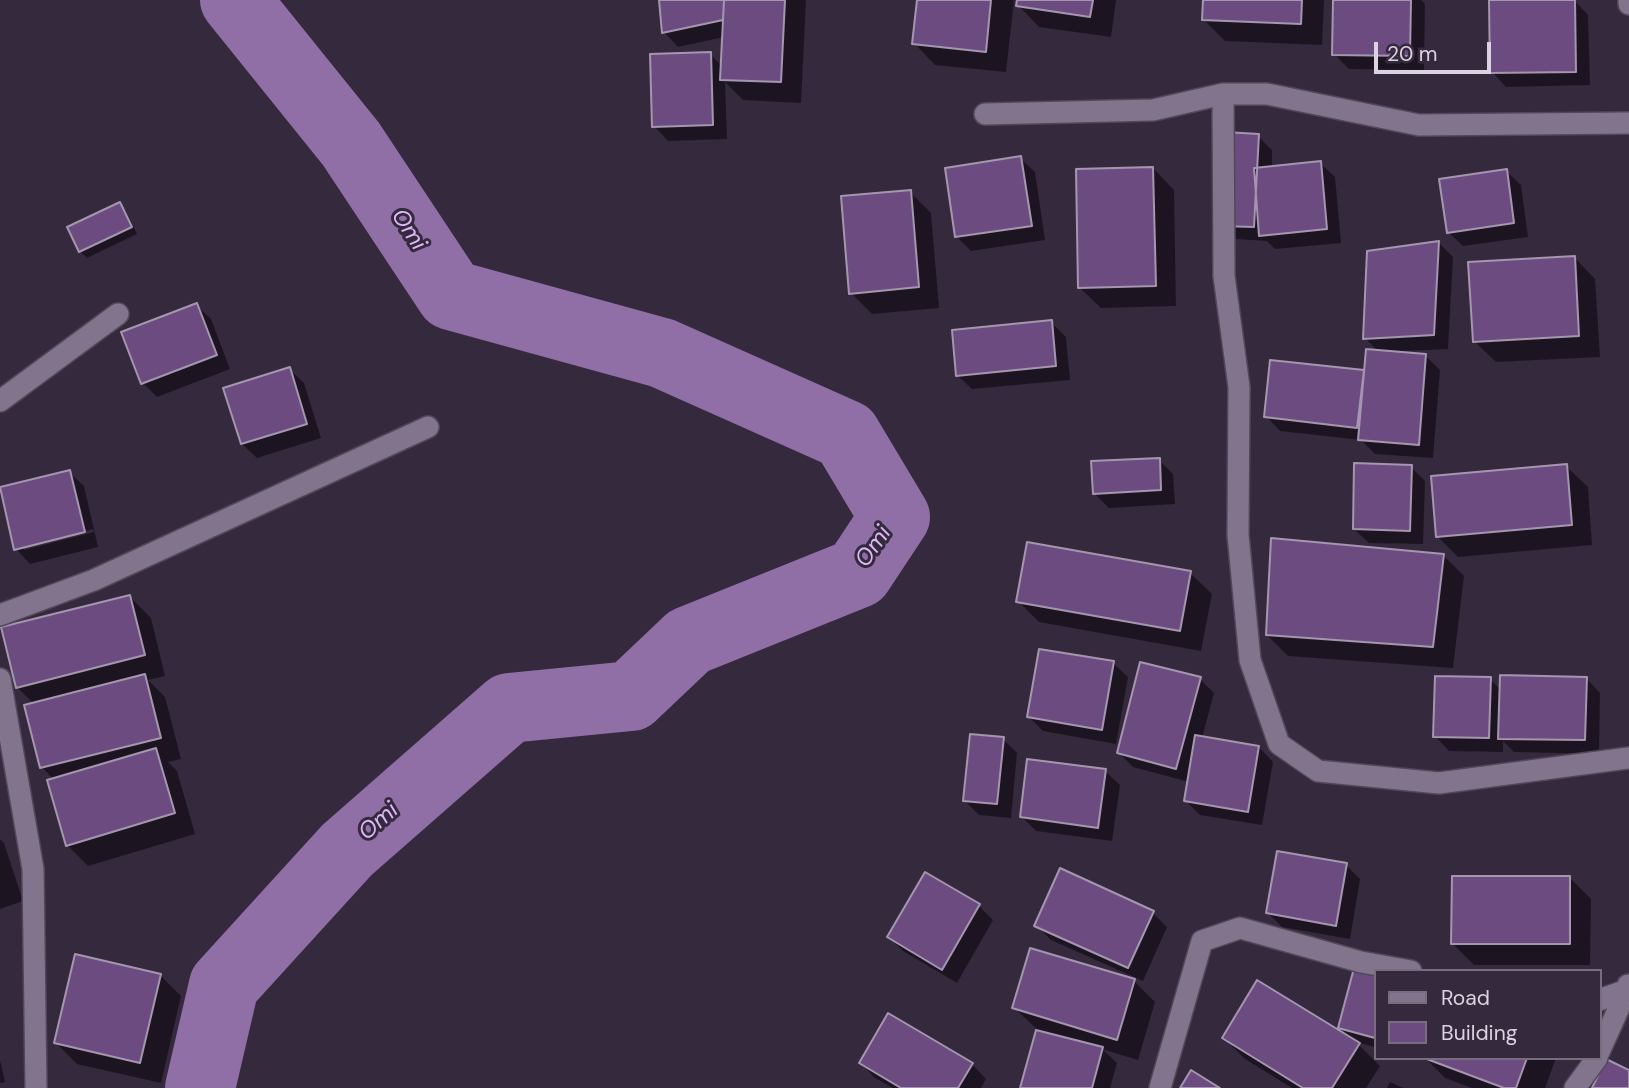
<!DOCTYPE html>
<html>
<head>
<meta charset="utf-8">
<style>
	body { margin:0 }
	#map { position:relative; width:1629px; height:1088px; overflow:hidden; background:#35293e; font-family:"DM Sans",sans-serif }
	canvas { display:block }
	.legend { position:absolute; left:1374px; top:969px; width:228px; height:91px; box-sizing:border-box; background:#35293e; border:2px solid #776d7f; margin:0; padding:9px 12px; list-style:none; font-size:21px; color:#dbd3e1 }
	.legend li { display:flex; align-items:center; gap:14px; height:35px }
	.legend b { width:35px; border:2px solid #776d7f }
	.scale { position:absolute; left:1374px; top:42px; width:117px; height:32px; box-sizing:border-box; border:4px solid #dbd3e1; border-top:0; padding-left:9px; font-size:21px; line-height:24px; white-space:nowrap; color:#dbd3e1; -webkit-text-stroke:5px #35293e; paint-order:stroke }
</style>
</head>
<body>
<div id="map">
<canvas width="1629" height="1088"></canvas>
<ul class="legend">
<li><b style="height:9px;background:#82748c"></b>Road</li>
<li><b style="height:19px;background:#6c4c80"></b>Building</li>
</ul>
<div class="scale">20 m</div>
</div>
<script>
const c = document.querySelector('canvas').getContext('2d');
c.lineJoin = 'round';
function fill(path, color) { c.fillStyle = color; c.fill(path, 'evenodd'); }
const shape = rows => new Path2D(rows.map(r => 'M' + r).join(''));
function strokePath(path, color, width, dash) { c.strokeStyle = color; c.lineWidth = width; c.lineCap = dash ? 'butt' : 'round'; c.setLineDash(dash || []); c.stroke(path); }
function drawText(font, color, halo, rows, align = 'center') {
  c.font = font + ' "DM Sans",sans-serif'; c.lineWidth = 6; c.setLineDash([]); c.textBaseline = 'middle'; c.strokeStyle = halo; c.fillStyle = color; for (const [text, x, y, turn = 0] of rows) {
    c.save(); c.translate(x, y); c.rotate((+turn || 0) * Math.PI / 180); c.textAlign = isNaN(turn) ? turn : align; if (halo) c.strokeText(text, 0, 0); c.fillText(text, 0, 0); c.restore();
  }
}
const shadow = shape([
	[660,0,806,0,801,103,743,100,725,82,727,139,668,141,654,126,710,54,722,66,724,37,678,47,664,32],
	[919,0,1014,0,1006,72,935,65,914,43],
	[1019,0,1116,0,1111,37,1039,27,1018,5],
	[1205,0,1324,0,1322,45,1225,41,1204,20],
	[1335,0,1421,0,1425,4,1424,70,1349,69,1334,54],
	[1574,0,1588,15,1590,85,1506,87,1492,72],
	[1258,136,1272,150,1272,167,1320,163,1335,177,1341,243,1275,249,1267,241,1236,239,1222,225],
	[1020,158,1035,172,1045,240,971,251,957,237],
	[1153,168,1174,190,1176,306,1101,308,1079,287],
	[1506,171,1521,185,1528,237,1463,246,1448,232],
	[910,192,931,213,939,308,872,314,851,293],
	[119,204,126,211,137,234,87,258,80,251],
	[1439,243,1453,257,1448,349,1401,351,1401,354,1426,356,1440,370,1433,458,1375,454,1361,440,1280,431,1266,416,1272,362,1366,372,1379,352,1365,338],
	[1574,257,1595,279,1600,357,1496,362,1474,341],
	[196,305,211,319,230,369,157,397,143,383],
	[1051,322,1066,337,1070,380,972,389,957,375],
	[289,369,304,383,321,438,257,458,242,444],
	[1159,460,1173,474,1175,504,1109,508,1094,493],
	[1566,466,1588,487,1592,545,1458,557,1437,536],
	[1411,467,1425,481,1423,544,1369,543,1354,529],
	[69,472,84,486,98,547,30,564,16,549],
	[93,529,94,532,24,550,24,546],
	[1443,555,1464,576,1453,668,1288,656,1267,635],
	[1190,573,1212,594,1201,651,1039,622,1018,601],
	[130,597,151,618,165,676,148,680,165,697,181,759,168,762,177,771,195,834,88,866,67,845,54,780,42,767,34,704,17,687],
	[1113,663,1128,677,1116,744,1043,731,1029,717],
	[1586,678,1600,693,1599,754,1514,752,1503,741,1503,752,1449,751,1435,736,1490,679,1501,690],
	[1200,679,1214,693,1202,738,1259,747,1273,762,1262,825,1200,815,1185,800,1189,782,1133,767,1119,753],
	[1003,739,1017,753,1011,818,979,815,965,801],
	[1105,771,1120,785,1112,841,1036,831,1021,816],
	[0,839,4,843,23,901,0,909],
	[1346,865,1360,879,1350,939,1282,927,1268,913],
	[1570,878,1591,899,1590,965,1474,965,1453,944],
	[979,906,993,920,957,983,903,951,889,937],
	[1153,913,1167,927,1143,981,1051,940,1036,925],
	[1355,970,1375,975,1375,1047,1356,1042,1380,1066,1366,1088,1292,1088,1245,1059,1224,1038,1350,1038,1340,1027],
	[160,975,181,996,161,1083,77,1064,56,1043],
	[1134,981,1155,1002,1138,1060,1102,1049,1117,1063,1110,1088,1022,1088,1038,1030,1014,1008],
	[1417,1058,1556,1058,1545,1088,1472,1088,1445,1078,1428,1061],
	[0,1060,5,1082,0,1083],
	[861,1063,972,1064,986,1079,981,1088,893,1088,875,1078],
	[1390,1082,1404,1088,1387,1088]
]);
const river = shape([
	[200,1088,224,985,347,850,509,708,631,696,689,641,858,573,895,517,846,435,662,353,451,295,351,144,235,0]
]);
const building = shape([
	[659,0,724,0,723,20,662,33,659,0],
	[724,0,785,0,781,82,720,80,724,0],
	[917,0,991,0,986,52,912,44,917,0],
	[1017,0,1093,0,1090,17,1016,6,1017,0],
	[1203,0,1302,0,1301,24,1202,20,1203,0],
	[1333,0,1411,0,1410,56,1332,55,1333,0],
	[1489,0,1575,0,1576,72,1490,73,1489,0],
	[711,52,713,125,652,127,650,54,711,52],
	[1225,132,1259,134,1254,227,1220,226,1225,132],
	[1021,156,1032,226,955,237,945,168,1021,156],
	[1321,161,1327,229,1259,236,1254,168,1321,161],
	[1153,167,1156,286,1078,288,1076,169,1153,167],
	[1507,169,1514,223,1447,233,1439,179,1507,169],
	[911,190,919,287,849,294,841,196,911,190],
	[120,202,132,227,79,252,67,227,120,202],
	[1439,241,1434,335,1363,339,1367,251,1439,241],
	[1575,256,1579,336,1473,342,1468,262,1575,256],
	[197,303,217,355,141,384,121,332,197,303],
	[1052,320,1056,366,956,376,952,330,1052,320],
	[1366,349,1426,354,1419,445,1358,440,1366,349],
	[1270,360,1364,370,1357,428,1264,417,1270,360],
	[290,367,307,424,241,444,223,388,290,367],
	[1160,458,1161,490,1093,494,1091,461,1160,458],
	[1354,463,1412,465,1410,531,1353,529,1354,463],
	[1567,464,1572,525,1436,537,1431,476,1567,464],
	[70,470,85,532,14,550,0,487,70,470],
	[1271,538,1444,554,1433,647,1266,635,1271,538],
	[1027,542,1191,571,1180,631,1016,602,1027,542],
	[130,595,145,655,16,688,1,627,130,595],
	[1039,649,1114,661,1102,730,1027,717,1039,649],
	[1140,662,1201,677,1176,769,1117,753,1140,662],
	[145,674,161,738,40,768,24,705,145,674],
	[1500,675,1587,677,1585,740,1498,739,1500,675],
	[1435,676,1491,677,1489,738,1433,737,1435,676],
	[970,734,1004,737,997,804,963,801,970,734],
	[1195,735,1259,746,1248,812,1184,801,1195,735],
	[156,748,175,813,66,846,47,780,156,748],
	[1027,759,1106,769,1098,828,1020,817,1027,759],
	[1277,851,1347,863,1336,926,1266,913,1277,851],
	[1060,868,1154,911,1128,968,1034,926,1060,868],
	[925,872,980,904,942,970,887,937,925,872],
	[1452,876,1570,876,1570,944,1451,944,1452,876],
	[1030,948,1135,979,1117,1040,1012,1008,1030,948],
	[75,954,161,974,140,1063,54,1043,75,954],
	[1354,968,1375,973,1375,1038,1338,1028,1354,968],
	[1257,980,1360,1043,1332,1088,1303,1088,1222,1038,1257,980],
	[888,1013,973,1063,958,1088,901,1088,859,1063,888,1013],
	[1036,1030,1103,1047,1092,1088,1020,1088,1036,1030],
	[1424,1058,1527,1058,1516,1088,1504,1088,1424,1058],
	[1606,1059,1629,1070,1629,1088,1592,1088,1606,1059],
	[1191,1070,1220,1088,1180,1088,1191,1070]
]);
const minor = shape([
	[1629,0,1629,4],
	[1223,94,1224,276,1239,387,1238,535,1250,660,1279,744,1318,771,1439,783,1629,758],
	[985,114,1153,110,1223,94,1267,94,1419,125,1629,123],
	[0,401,118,314],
	[0,615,94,580,428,427],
	[0,679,33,869,36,1088],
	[1599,1000,1627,990,1628,985],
	[1599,1052,1627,990],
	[1160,1088,1202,941,1240,928,1361,962,1411,971],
	[1575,1088,1597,1058]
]);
const waterNames = [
	["Omi",408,230,57],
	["Omi",874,547,-55],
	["Omi",379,822,-41]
];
fill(shadow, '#0007');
strokePath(river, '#906fa6', 70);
fill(building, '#6c4c80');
strokePath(building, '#a596af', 2);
strokePath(minor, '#524759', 24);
strokePath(minor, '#82748c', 21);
drawText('italic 23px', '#ddb7f6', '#35293e', waterNames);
</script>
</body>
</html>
